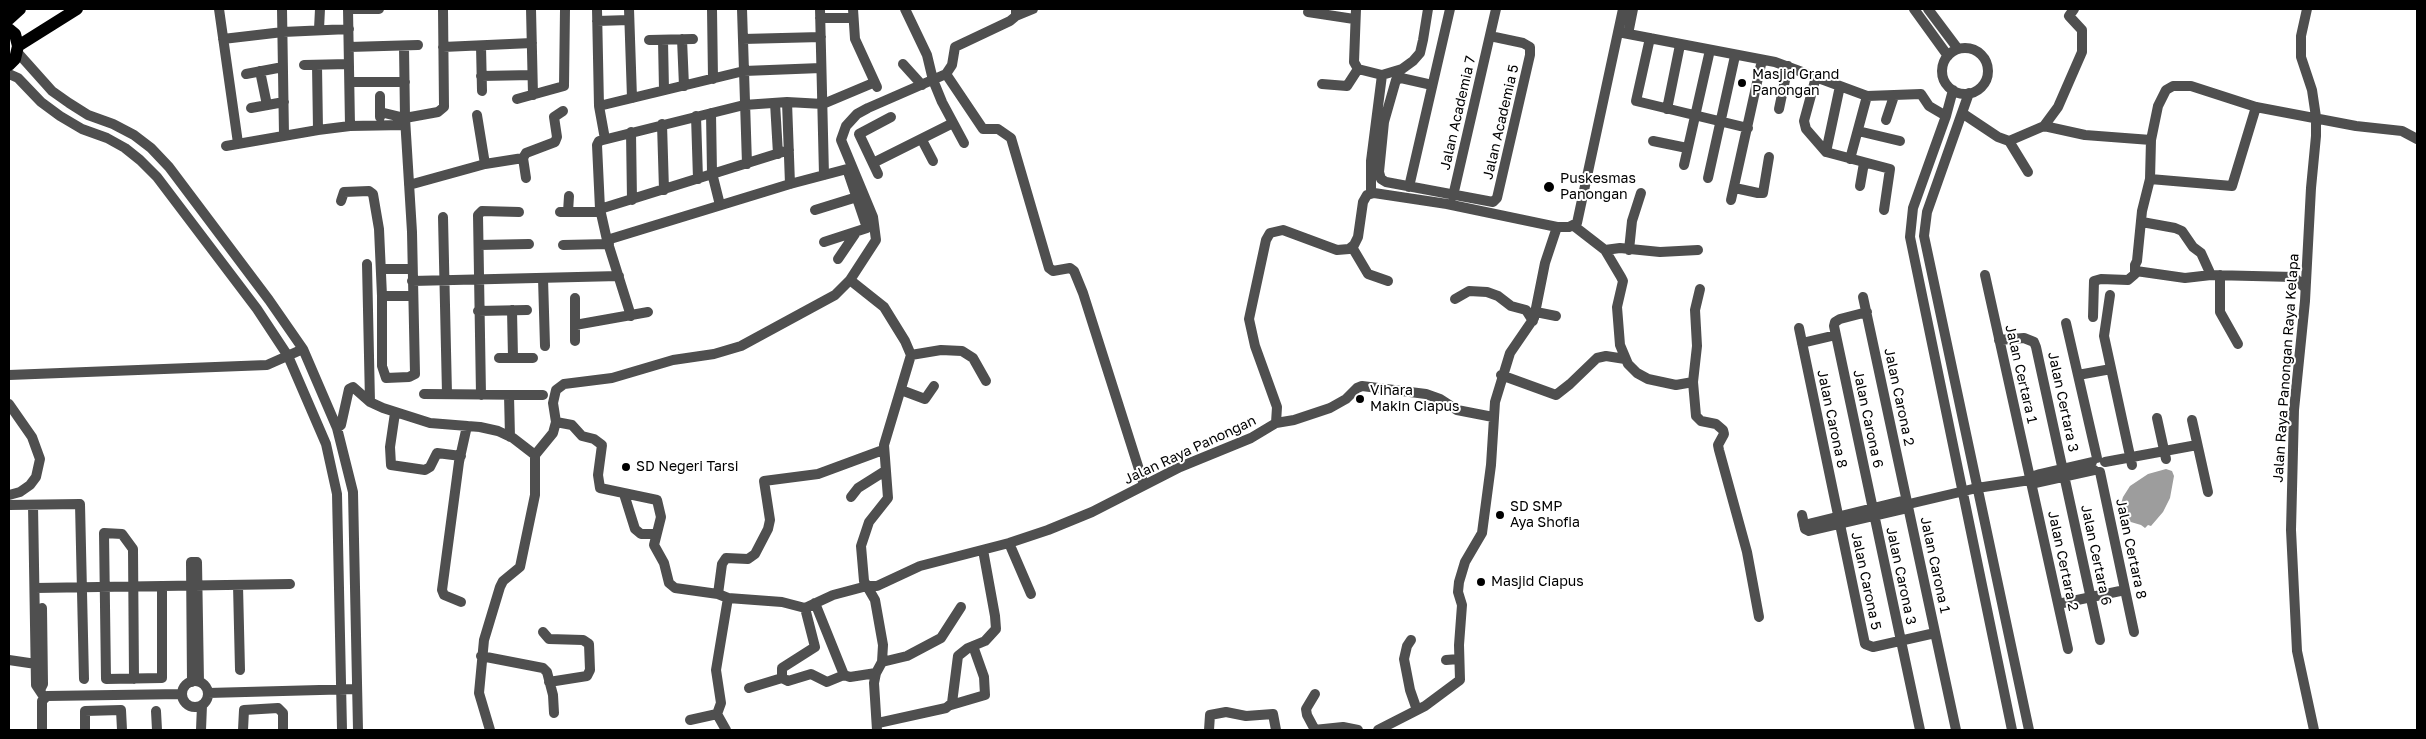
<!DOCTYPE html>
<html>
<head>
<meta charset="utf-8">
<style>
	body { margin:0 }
	#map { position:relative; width:2426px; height:739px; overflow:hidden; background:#fff; font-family:"Golos Text",sans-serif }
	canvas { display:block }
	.frame { position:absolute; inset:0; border:10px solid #000; pointer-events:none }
</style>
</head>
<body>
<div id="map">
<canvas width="2426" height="739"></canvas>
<div class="frame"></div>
</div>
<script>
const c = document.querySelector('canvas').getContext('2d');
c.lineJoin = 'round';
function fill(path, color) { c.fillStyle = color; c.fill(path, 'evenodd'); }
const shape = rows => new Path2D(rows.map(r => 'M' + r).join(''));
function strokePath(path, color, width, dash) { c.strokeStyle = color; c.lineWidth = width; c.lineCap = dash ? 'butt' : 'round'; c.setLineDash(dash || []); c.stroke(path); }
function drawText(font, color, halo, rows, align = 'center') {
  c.font = font + ' "Golos Text",sans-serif'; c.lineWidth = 4; c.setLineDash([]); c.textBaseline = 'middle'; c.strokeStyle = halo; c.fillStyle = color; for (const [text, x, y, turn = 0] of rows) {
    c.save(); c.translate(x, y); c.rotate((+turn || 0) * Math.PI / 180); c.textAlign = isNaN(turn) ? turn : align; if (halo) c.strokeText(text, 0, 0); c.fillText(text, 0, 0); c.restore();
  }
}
const water = shape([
	[2166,469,2172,471,2174,476,2170,498,2163,512,2151,526,2148,525,2145,528,2141,525,2124,520,2120,507,2123,497,2130,486,2148,474]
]);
const minor = shape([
	[219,9,238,143],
	[282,9,284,135],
	[348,9,350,126],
	[348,9,379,9],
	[531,9,533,95],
	[597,9,599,106,744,71,821,68],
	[629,9,632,98],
	[712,9,713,79],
	[742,9,747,164],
	[820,9,824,175],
	[853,9,855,39,877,87],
	[905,9,927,55,933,80,942,102,964,143],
	[1356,9,1354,62,1358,69,1382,75,1402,69,1413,61,1420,53,1423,40,1428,9],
	[1914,9,1948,56],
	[1928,9,1958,49],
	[2307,9,2301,36,2301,57,2312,90,2316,117,2316,136,2311,188,2305,301,2294,410,2291,530,2297,651,2314,730],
	[1308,12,1354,19],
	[1016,16,1033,9],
	[820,18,852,18],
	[597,21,629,20],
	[319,29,320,9],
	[1618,32,1775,62,1867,96,1921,94,1929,106,1946,116],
	[1628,34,1633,9],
	[1650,38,1636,101,1748,128],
	[223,39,283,32,349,29],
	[682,39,684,86],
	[743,39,821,37],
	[649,40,693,39],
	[663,40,664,90],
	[481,46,482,91],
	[349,47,418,45],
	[443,47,532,43],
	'1942 71a23 23 0 1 1 46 0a23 23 0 1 1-46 0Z',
	[18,53,52,91,69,103,88,115,113,124,134,135,151,148,169,167,269,300,303,349,337,428,353,492,358,730],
	[903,64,922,85],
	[304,65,349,64],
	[317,65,318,130],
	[260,71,267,105],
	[9,74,18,78,41,102,60,116,82,129,107,138,125,148,140,160,157,177,257,309,288,356,326,444,337,494,342,730],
	[246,74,283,67],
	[946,74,983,129,998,129,1011,138,1049,268,1053,271,1070,268,1074,271,1083,293,1144,485],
	[481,76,532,75],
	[1816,77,1804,121,1806,129,1826,152,1890,169,1884,210],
	[350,82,405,82],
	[1322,84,1347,86,1358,69],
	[1432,85,1401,78,1396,80,1384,122,1379,172,1381,179,1386,182,1493,202,1497,198,1530,55,1530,47,1523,43,1490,36],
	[1953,90,1946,116,1913,208,1910,237,2012,730],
	[1969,93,1927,212,1924,236,2029,730],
	[380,96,380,117],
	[517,99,564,86,565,9],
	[787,102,790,184],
	[775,103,778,154],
	[599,106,605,139],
	[251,108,284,102],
	[1667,109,1680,45],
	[1779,109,1788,66],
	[380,112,405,118,404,46],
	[711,113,712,173,720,205],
	[1962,113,1998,137,2009,141,2044,126,2058,107,2082,52,2082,30,2069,16,2074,9],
	[477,115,485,164],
	[696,116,698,179],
	[1886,120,1894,96],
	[662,124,664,190],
	[2044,126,2085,135,2151,140],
	[1858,131,1900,141],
	[631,132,632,200],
	[922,140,933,161],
	[1653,141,1687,148],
	[2009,141,2028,172],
	[226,146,318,130,350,126,404,125],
	[1826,152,1840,86],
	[523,158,526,153,555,142,557,137,554,117,563,111],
	[1850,159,1867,96],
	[873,163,953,123],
	[1684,165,1710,50],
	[878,174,859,134,891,117],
	[1708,178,1735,56],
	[2150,179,2232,186,2256,107],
	[409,185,485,164,523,158,526,178],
	[1860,186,1864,163],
	[1409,187,1450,9],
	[1735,188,1758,193,1763,193,1769,157],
	[1371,193,1371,161,1382,75],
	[1453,196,1496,9],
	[1731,200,1762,60],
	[341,201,344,192,369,191,373,194,379,229,382,296],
	[600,209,789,150],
	[815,210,857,197],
	[560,212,601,212],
	[568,212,569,196],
	[443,217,447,394],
	[2142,222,2175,228,2182,231,2193,247,2201,253,2211,275],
	[1574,226,1605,250,1621,277,1623,281,1617,307,1620,345,1628,364,1637,373,1648,379,1676,385,1693,382,1696,416,1701,421,1716,424,1723,430,1724,434,1718,445,1719,450,1747,552,1759,617],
	[607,240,790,184,847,169,867,228,824,242],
	[479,245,529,244],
	[563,245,609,244],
	[1352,247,1368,274,1388,281],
	[1605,250,1620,248,1660,252,1698,250],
	[1629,250,1632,221,1641,193],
	[838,259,855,234],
	[367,264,370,402],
	[381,269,411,269],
	[2136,271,2185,278,2211,275,2294,277,2305,288],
	[1985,275,2068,649],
	[2220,275,2220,312,2238,344],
	[543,278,545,346],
	[850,280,884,307,905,341,911,355,884,445,888,498,869,522,861,546,864,581,875,600,883,645,882,662,876,673,874,683,877,730],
	[412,281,619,276],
	[2110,295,2104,336,2132,465],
	[412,296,382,296,382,366,386,378,409,377,415,374,412,232,405,118,438,112,444,107,443,9],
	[1863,297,1956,730],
	[575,298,575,341],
	[1455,299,1469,291,1487,292,1498,296,1511,306,1526,310,1533,321],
	[512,310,513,358],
	[478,311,527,310],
	[1536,312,1556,316],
	[1867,312,1840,319,1835,322,1834,326,1920,730],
	[631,316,607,240,600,209,597,145,599,141,744,105,787,102,823,104,873,83],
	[2093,317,2094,281,2101,279,2128,280,2135,274,2135,265,2137,261,2142,211,2150,179,2151,140,2158,106,2166,90,2173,86,2191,86,2256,107,2356,126,2402,131,2417,139],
	[2066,323,2097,458],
	[575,325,648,312],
	[1799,328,1865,644,1873,647,1935,633],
	[1999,340,2024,338,2034,342,2036,347,2100,640],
	[1802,343,1836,335],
	[911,355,941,350,962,351,973,358,986,381],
	[499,358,533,358],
	[9,375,267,365,303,349],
	[1501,375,1556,395,1570,384,1597,358,1606,356,1625,359],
	[2078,375,2111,369],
	[1693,382,1697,346,1695,310,1700,289],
	[901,390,925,399,934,386],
	[424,394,543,395],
	[481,395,478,215,482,211,519,212],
	[509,395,510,437],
	[9,404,32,437,40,459,36,477,30,485,20,492,9,495],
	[395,413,390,447,391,465,425,470,430,467,437,453,461,456],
	[2157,418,2166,459],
	[2192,420,2208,492],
	[556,422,572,425,582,436,594,439,602,445,598,475,600,488,657,500,661,517,654,545,664,563,669,583,675,588,718,594,728,598,782,602,805,608,833,595,867,586,877,586,920,566,1009,543,1048,530,1092,512,1180,467,1251,438,1276,423,1277,407,1255,346,1249,319,1266,240,1270,233,1283,230,1337,250,1349,249,1354,245,1358,237,1363,202,1367,195,1374,193,1447,204,1557,227,1569,227,1577,223,1623,9],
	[1276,423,1294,420,1330,408,1346,399,1357,388,1362,386,1426,394,1440,399,1457,410,1493,417],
	[337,428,341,425,349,389,353,387,370,402,383,408,430,423,480,427,498,431,513,438,535,455],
	[2105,462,2197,445],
	[2100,472,2134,632],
	[2030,480,2034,476,2040,474,2092,462],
	[624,494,635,529,641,534,656,534],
	[851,497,858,488,885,471],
	[9,505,80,504,84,679],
	[33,505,36,685,44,697],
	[1802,515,1805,529,1809,531,1904,509,1909,504],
	[1804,525,1902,501,1909,504,1977,488,2030,480,2035,483,2094,470],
	[1009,543,1031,594],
	[238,585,240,670],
	[35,588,290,584],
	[718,594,722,564,726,558,748,559,755,554,768,529,770,520,764,481,818,474,883,450],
	[461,602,444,595,442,590,459,462,467,426],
	[815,603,844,675],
	[2058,604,2125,590],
	[543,632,549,639,583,640,589,644,590,670,587,676,549,682],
	[1411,640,1407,646,1404,659,1410,690,1417,710],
	[481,656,543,668,547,672,553,695,554,713],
	[9,660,36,664],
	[1446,660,1459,659],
	[882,662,907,656,941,638,961,607],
	[782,678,782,668,815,647,805,608],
	[134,679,133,549,122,534,104,533,106,679,162,678,162,586],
	'182 694a13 13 0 1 1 26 0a13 13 0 1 1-26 0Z',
	[192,682,191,562,197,562,199,682],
	[749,688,782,678,788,681,811,674,827,682,844,675,850,677,876,673],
	[40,690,43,684,42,608],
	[208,693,357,689],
	[1315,694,1306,709,1307,715,1315,730],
	[951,705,985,695,984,677,973,646],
	[156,711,157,730],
	[717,714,726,730],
	[690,720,717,714,721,703,716,670,728,598],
	[878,723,946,708,952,703,958,656,968,648,985,641,996,629,995,616,983,550],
	[42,730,42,701,47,696,182,694],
	[85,730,85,711,121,710,122,730],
	[201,730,202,705],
	[243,730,244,710,278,708,283,713,283,730],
	[490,730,479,693,484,640,500,587,503,581,520,567,535,495,535,455,553,433,556,422,553,403,556,390,564,384,612,378,673,360,714,354,741,346,835,295,850,280,876,240,873,217,841,140,846,126,857,114,868,108,946,74,952,65,955,47,1010,21,1016,16,1016,9],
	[1209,730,1210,715,1226,712,1246,716,1273,714,1276,730],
	[1314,730,1343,727,1358,730],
	[1378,730,1425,706,1460,680,1459,645,1462,605,1458,592,1459,582,1465,562,1482,533,1491,465,1495,402,1510,353,1534,318,1545,263,1557,227]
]);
const major = shape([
	[9,19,20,9],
	[9,29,15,34,18,46,15,59,9,65],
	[18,46,77,9]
]);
const markers = [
	[1742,83,5,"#000"],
	[1549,187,6,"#000"],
	[1360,399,5,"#000"],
	[626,467,5,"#000"],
	[1500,515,5,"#000"],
	[1481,582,5,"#000"]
];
const poiNames = [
	["Masjid Grand",1752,75],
	["Panongan",1752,91],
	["Puskesmas",1560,179],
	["Panongan",1560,195],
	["Vihara",1370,391],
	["Makin Ciapus",1370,407],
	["SD Negeri Tarsi",636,467],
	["SD SMP",1510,507],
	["Aya Shofia",1510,523],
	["Masjid Ciapus",1491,582]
];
const streetNames = [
	["Jalan Academia 7",1458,113,-77],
	["Jalan Academia 5",1501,122,-77],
	["Jalan Raya Panongan Raya Kelapa",2286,368,-86],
	["Jalan Certara 1",2021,374,77],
	["Jalan Carona 2",1899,397,78],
	["Jalan Certara 3",2063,402,78],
	["Jalan Carona 8",1832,419,78],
	["Jalan Carona 6",1868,419,78],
	["Jalan Raya Panongan",1190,450,-25],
	["Jalan Certara 8",2131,549,78],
	["Jalan Certara 6",2096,555,78],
	["Jalan Certara 2",2063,561,78],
	["Jalan Carona 1",1935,565,78],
	["Jalan Carona 3",1901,576,78],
	["Jalan Carona 5",1866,581,78]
];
fill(water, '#9d9d9d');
strokePath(minor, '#4f4f4f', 10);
strokePath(major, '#000', 12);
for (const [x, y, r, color] of markers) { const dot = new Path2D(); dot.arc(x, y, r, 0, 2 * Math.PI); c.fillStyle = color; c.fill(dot); strokePath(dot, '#fff', 2); }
drawText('14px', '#000', '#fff', poiNames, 'left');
drawText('14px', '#000', '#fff', streetNames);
</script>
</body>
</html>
